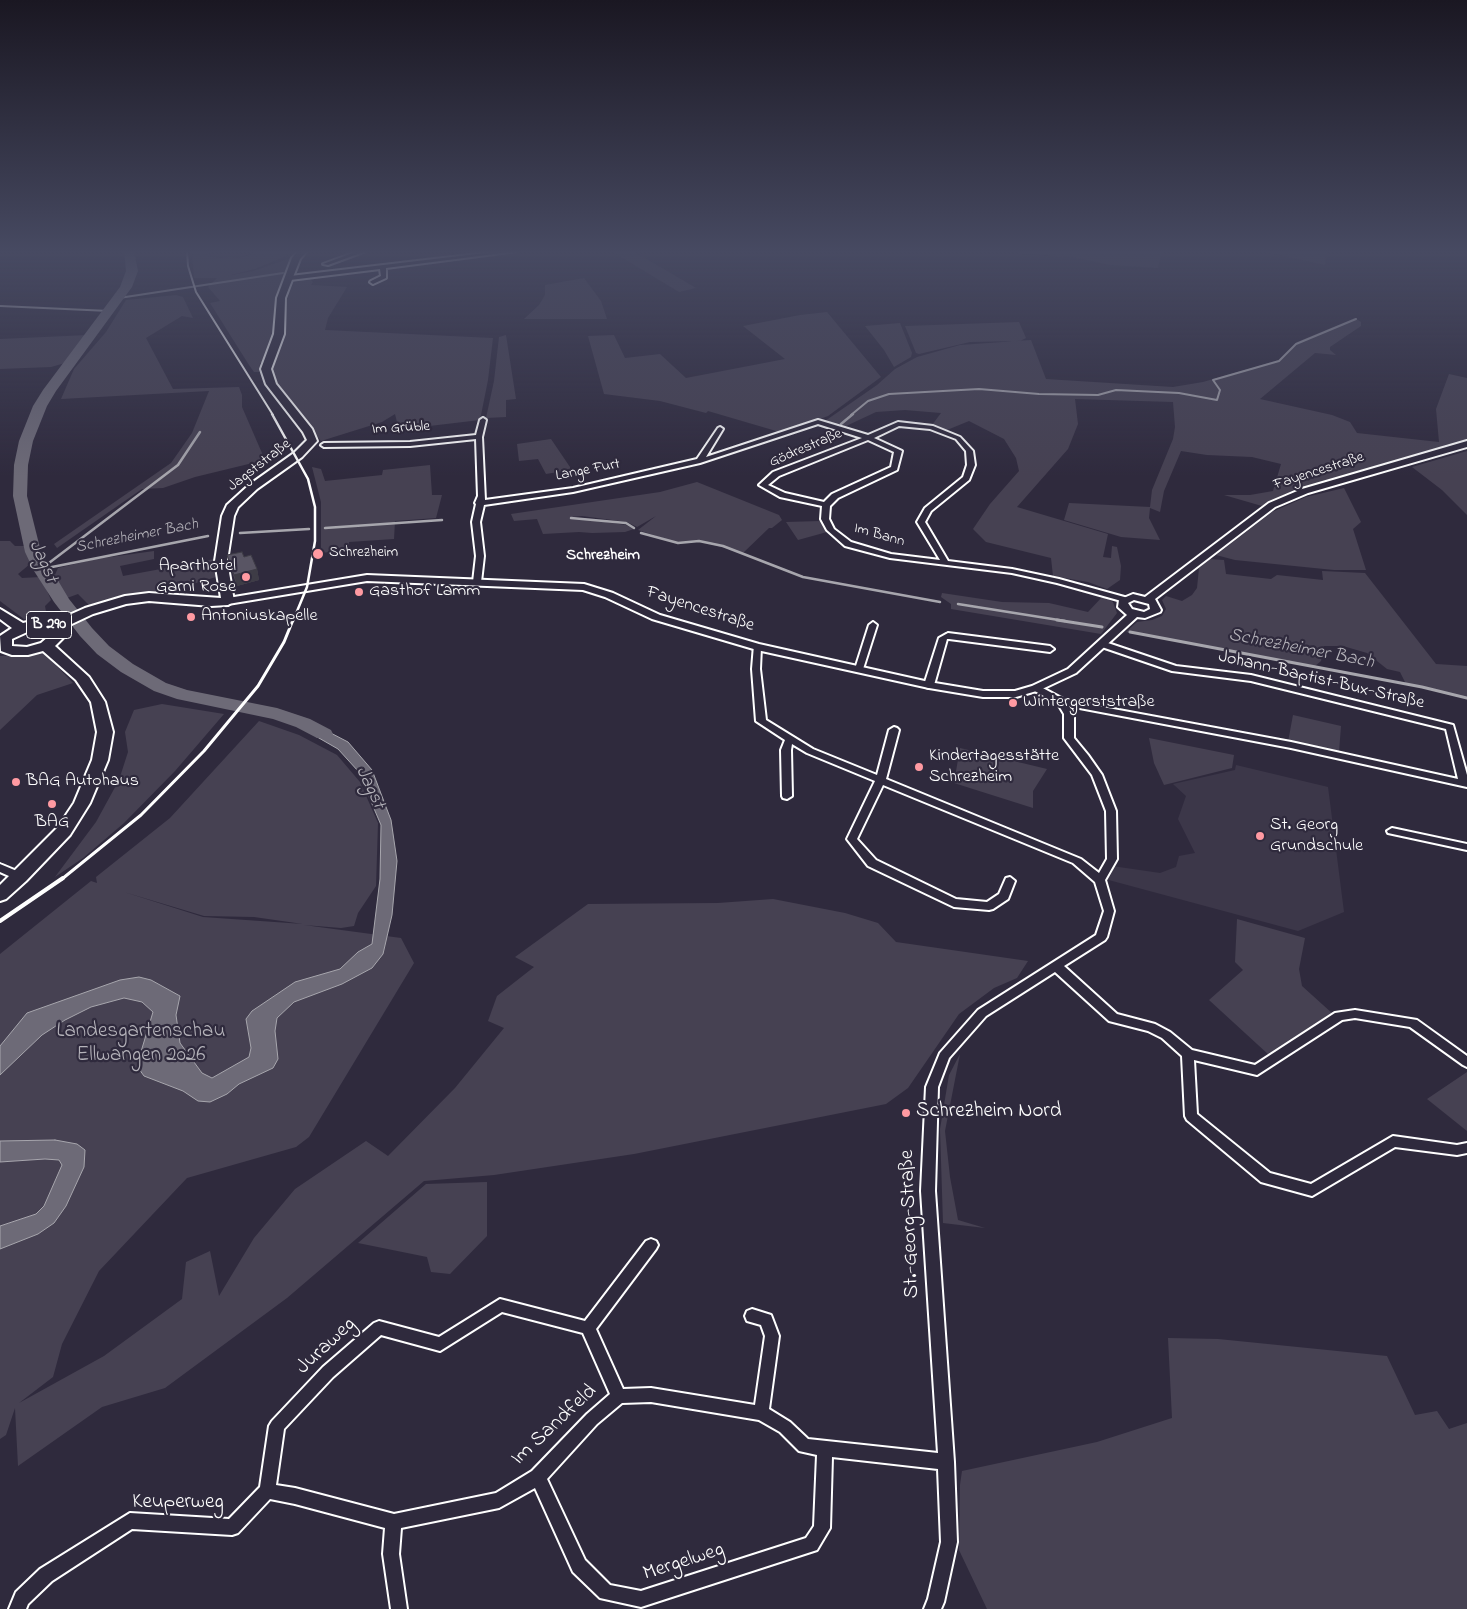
<!DOCTYPE html>
<html>
<head>
<meta charset="utf-8">
<style>
	body { margin:0 }
	canvas { display:block; background:#2f2a3d }
</style>
</head>
<body>
<canvas width="1467" height="1609"></canvas>
<script>
const c = document.querySelector('canvas').getContext('2d');
c.lineJoin = 'round';
function fill(path, color) { c.fillStyle = color; c.fill(path, 'evenodd'); }
const shape = rows => new Path2D(rows.map(r => 'M' + r).join(''));
function strokePath(path, color, width, dash) { c.strokeStyle = color; c.lineWidth = width; c.lineCap = dash ? 'butt' : 'round'; c.setLineDash(dash || []); c.stroke(path); }
function drawText(font, color, halo, rows, align = 'center') {
  c.font = font + ' "Indie Flower",sans-serif'; c.lineWidth = 4.5; c.setLineDash([]); c.textBaseline = 'middle'; c.strokeStyle = halo; c.fillStyle = color; for (const [text, x, y, turn = 0] of rows) {
    c.save(); c.translate(x, y); c.rotate((+turn || 0) * Math.PI / 180); c.textAlign = isNaN(turn) ? turn : align; if (halo) c.strokeText(text, 0, 0); c.fillText(text, 0, 0); c.restore();
  }
}
const built = shape([
	[1236,765,1328,787,1344,912,1298,931,1105,879,1112,866,1160,873,1176,867,1179,856,1195,853,1178,819,1186,796,1173,784,1235,770]
]);
const green = shape([
	[192,251,208,251,211,257,240,258,259,251,298,251,255,269,227,276,253,271,294,257,281,288,276,312,277,326,274,336,264,362,260,363,259,372,254,372,249,365,210,303,220,301,208,287,217,278,194,278],
	[611,251,633,251,696,288,679,292],
	[1013,251,1162,251,1158,268,1110,265,1072,257,1022,254],
	[1260,251,1326,251,1326,253,1325,265],
	[308,277,313,282,311,285,347,287,328,318,325,330,493,338,488,380,480,420,404,429,397,422,395,414,382,422,321,441,276,382,271,369,274,355,284,336,286,327,284,307,287,300,284,300,292,279],
	[584,278,601,301,607,319,524,319,539,305,545,295,545,285],
	[176,295,183,297,193,318,182,316,146,338,173,389,239,387,242,395,242,407,265,460,195,477,163,488,142,489,57,548,54,544,171,463,192,433,209,391,61,399,74,369,106,332,126,300],
	[827,312,881,377,828,416,783,433,708,411,706,413,660,401,604,394,588,336,614,335,625,358,660,354,686,378,785,359,743,326,800,315],
	[1355,318,1361,322,1361,326,1330,347,1330,350,1336,355,1315,353,1260,399,1332,415,1350,422,1357,433,1439,442,1436,409,1449,374,1467,378,1467,442,1454,446,1448,444,1443,446,1446,448,1310,487,1284,495,1262,506,1224,495,1250,495,1273,491,1281,464,1252,457,1207,455,1181,451,1164,491,1160,512,1150,508,1149,518,1160,540,1121,537,1064,520,1069,503,1150,507,1152,490,1173,439,1175,427,1173,402,1075,399,1078,424,1068,449,1017,507,1108,534,1103,557,1111,558,1112,546,1117,547,1121,566,1120,580,1107,589,1088,582,1053,576,1051,558,986,542,973,529,990,504,1019,471,1016,458,1004,439,969,421,947,430,932,425,941,413,905,410,876,412,844,427,825,421,877,385,895,369,917,357,960,345,1031,340,1046,379,1173,387,1203,382,1279,360,1297,342],
	[1019,322,1026,338,1020,341,970,342,919,354,916,353,905,326],
	[900,323,912,353,911,357,894,367,884,350,865,326],
	[88,335,65,363,51,367,0,369,0,339],
	[506,335,516,399,506,400,506,417,486,418,494,381,499,337],
	[551,439,570,467,570,470,546,474,538,459,519,461,517,444],
	[1467,451,1467,515,1442,490,1412,467],
	[430,465,432,495,442,495,436,518,395,521,394,539,349,542,348,550,321,553,321,502,312,467,321,469,325,481,382,475,383,470],
	[697,482,779,515,782,520,772,528,769,528,743,553,699,541,678,543,638,530,656,516,637,527,627,522,582,516,571,517,626,525,634,529,625,532,592,533,579,532,543,534,537,519,514,521,511,514,660,492],
	[1344,488,1361,522,1353,529,1366,570,1334,570,1235,560,1216,555,1272,512,1306,497],
	[821,521,827,532,798,540,786,522],
	[0,541,10,541,15,546,29,546,30,564,18,574,22,578,41,577,51,600,45,606,47,617,38,623,24,619,0,601],
	[154,551,154,559,120,566,123,576,215,559,216,577,173,590,166,594,141,594,91,607,78,594,67,598,54,577,58,568,96,559],
	[1209,559,1224,560,1226,574,1271,579,1277,575,1323,580,1322,571,1365,573,1436,664,1467,666,1467,699,1406,684,1400,672,1387,669,1367,653,1343,646,1324,646,1321,661,1315,666,1126,632,1137,622,1152,620,1162,616,1166,609,1162,600,1166,596,1182,601,1192,595,1197,588,1199,568],
	[942,593,1002,602,1049,603,1088,612,1103,596,1113,602,1117,613,1101,634,951,609,951,604,941,597],
	[45,654,73,683,37,695,0,730,0,656],
	[162,704,224,714,175,771,124,823,83,858,55,877,96,822,119,780,128,752,125,732,134,710],
	[1293,715,1341,726,1339,752,1288,742],
	[259,721,299,735,337,755,360,782,378,823,376,886,358,913,354,926,341,928,304,925,401,938,414,963,309,1137,296,1147,187,1178,99,1271,62,1344,53,1377,19,1403,104,1356,182,1299,186,1262,210,1251,219,1296,254,1238,295,1189,366,1141,388,1156,455,1088,504,1028,488,1021,497,996,534,967,515,957,588,904,718,903,773,899,845,913,878,923,896,942,1028,961,1017,978,994,988,959,1014,908,1088,886,1104,634,1154,494,1175,424,1181,287,1298,165,1388,102,1407,18,1466,15,1408,6,1435,0,1439,0,954,91,881,97,883,96,877,170,818],
	[124,892,204,916,254,917,303,924,203,917],
	[1149,738,1234,755,1232,768,1164,785,1154,763],
	[960,748,1047,769,1033,791,1033,808,954,783],
	[1237,919,1305,938,1299,969,1302,986,1333,1014,1269,1055,1209,1000,1243,970,1235,962],
	[960,1054,945,1131,950,1177,958,1220,985,1228,943,1223,940,1129,949,1075],
	[1467,1072,1467,1131,1427,1099],
	[487,1182,487,1236,450,1274,431,1272,427,1257,358,1243,426,1184],
	[1168,1338,1218,1339,1387,1356,1415,1415,1437,1411,1449,1429,1467,1423,1467,1609,987,1609,959,1550,960,1485,962,1471,1097,1442,1172,1418]
]);
const water = shape([
	[302,718,348,742,372,770,391,820,397,861,392,915,383,954,372,968,342,984,294,1002,277,1018,275,1031,278,1059,273,1068,239,1084,227,1094,210,1102,198,1101,183,1091,144,1076,139,1069,140,1055,153,1012,142,1002,124,998,91,1007,65,1020,42,1035,0,1075,0,1046,27,1013,120,980,139,977,151,980,180,996,176,1015,180,1043,202,1073,212,1078,249,1057,251,1048,246,1019,252,1011,295,982,340,969,358,952,372,944,380,879,381,825,358,771,338,749,298,726,302,718],
	[55,1140,77,1144,85,1150,84,1167,66,1206,54,1223,38,1234,0,1249,0,1226,36,1214,44,1206,62,1165,59,1160,45,1159,0,1162,0,1141,55,1140]
]);
const streamFar2 = shape([
	[119,298,283,273],
	[0,306,109,311],
	[851,415,868,401,889,394,979,389,1039,394,1098,395,1116,390,1179,393,1217,400,1220,390,1213,380,1279,361,1296,344,1356,319]
]);
const streamFar1 = shape([
	[841,424,853,414],
	[571,518,626,523,634,528],
	[325,528,442,520],
	[240,533,309,529],
	[641,533,678,543,699,541,723,546,803,577,940,602],
	[41,569,178,465,200,432],
	[42,569,208,536],
	[958,604,1065,621]
]);
const stream = shape([
	[1057,620,1102,627],
	[1130,632,1422,687,1467,698]
]);
const river = shape([
	[124,251,134,251,138,271,132,287,56,391,47,406,33,441,28,465,27,496,41,552,69,599,92,628,109,646,133,664,166,683,187,690,277,708,310,719,331,730,333,734,331,738,317,738,296,727,273,719,177,699,154,691,121,672,97,654,80,636,54,602,34,571,25,552,13,496,14,465,19,441,33,406,43,390,120,287,126,271,124,251]
]);
const minor = shape([
	[358,251,366,251,328,265,323,264,358,251],
	[502,251,518,251,386,268,386,278,373,284,370,282,371,281,381,276,380,269,290,280,287,278,290,276,502,251],
	[483,418,486,420,482,437,485,500,573,488,697,459,718,428,720,427,723,429,706,457,818,420,868,435,898,422,933,426,960,437,973,451,975,465,969,480,931,511,925,522,948,561,1012,569,1059,579,1128,598,1129,600,1125,602,1057,583,1012,573,890,558,845,546,827,530,821,519,822,506,780,497,759,485,773,472,862,438,818,424,700,463,573,492,484,505,480,522,484,556,481,582,477,584,473,582,476,556,472,522,476,504,475,503,478,496,476,439,410,446,324,447,321,445,324,443,410,442,476,435,480,420,483,418],
	[899,426,930,429,956,439,966,451,967,465,963,477,925,508,917,522,940,560,891,554,851,542,834,529,829,519,830,506,838,498,897,470,902,451,900,450,874,438,899,426],
	[868,440,894,452,891,467,832,494,824,502,785,493,768,485,779,476,868,440],
	[873,622,877,625,863,669,859,672,856,671,855,669,869,625,873,622],
	[948,633,1050,646,1054,649,1050,652,949,639,947,639,934,685,929,688,926,687,924,685,939,638,948,633],
	[1102,641,1176,666,1251,675,1453,725,1467,775,1467,787,1291,748,1069,706,1074,714,1074,738,1088,755,1102,775,1116,811,1117,859,1105,880,1114,911,1107,937,1105,940,1064,966,1117,1014,1155,1024,1170,1032,1192,1050,1255,1065,1335,1013,1355,1010,1417,1020,1467,1056,1467,1067,1463,1065,1410,1027,1355,1018,1342,1020,1257,1075,1194,1060,1197,1114,1270,1173,1311,1184,1393,1136,1457,1145,1467,1143,1467,1153,1457,1155,1395,1147,1312,1196,1261,1182,1187,1120,1185,1116,1182,1056,1162,1038,1148,1031,1109,1021,1055,972,986,1016,949,1058,938,1087,935,1191,954,1462,957,1542,944,1602,941,1609,924,1609,928,1599,941,1542,938,1469,832,1457,830,1528,817,1550,641,1607,600,1598,573,1572,535,1488,499,1508,401,1528,399,1554,407,1609,391,1609,383,1554,385,1528,295,1504,270,1499,238,1533,232,1535,132,1529,52,1581,28,1604,26,1609,9,1609,16,1592,40,1569,130,1513,229,1519,260,1487,269,1426,272,1421,323,1367,374,1323,379,1321,439,1337,500,1299,585,1321,646,1241,651,1239,656,1241,658,1245,656,1249,596,1329,623,1389,651,1388,755,1405,765,1336,761,1325,747,1321,745,1316,747,1311,752,1309,771,1315,779,1336,769,1409,790,1422,808,1439,938,1453,921,1191,926,1087,940,1053,978,1010,1096,935,1104,911,1095,882,1073,863,883,785,857,839,876,860,956,899,987,902,999,894,1006,878,1010,877,1015,881,1008,899,993,909,989,910,954,907,868,866,847,839,875,781,807,753,792,744,791,750,792,796,787,799,783,798,782,796,781,750,785,740,756,721,752,669,754,645,760,645,761,647,760,669,766,720,813,749,877,775,889,730,894,727,897,728,899,730,886,779,1081,859,1099,873,1107,859,1106,811,1092,775,1064,738,1064,714,1058,704,1033,690,1031,688,1033,686,1039,686,1065,700,1291,742,1458,779,1446,729,1251,681,1172,671,1099,646,1098,644,1102,641],
	[502,1312,583,1333,610,1394,587,1414,532,1471,496,1493,394,1514,295,1488,276,1485,284,1429,333,1377,381,1335,440,1351,502,1312],
	[651,1402,759,1420,780,1432,799,1451,817,1455,814,1526,806,1538,641,1591,610,1585,585,1560,547,1479,597,1424,622,1403,651,1402],
	[1392,828,1467,844,1467,850,1388,833,1387,831,1392,828],
	[0,864,24,874,25,877,20,881,0,872,0,864]
]);
const tertiary = shape([
	[1467,441,1467,447,1308,493,1275,507,1155,599,1161,610,1160,612,1145,618,1137,617,1076,673,1040,690,1016,697,983,697,929,688,757,650,652,619,605,597,583,590,367,581,228,604,223,601,228,598,367,575,584,584,613,593,660,615,759,644,929,682,983,691,1015,691,1032,686,1068,669,1127,615,1118,607,1119,600,1133,594,1145,597,1269,503,1302,489,1467,441],
	[1134,600,1149,604,1150,609,1144,612,1132,609,1128,603,1134,600]
]);
const secondary = shape([
	[298,251,307,251,300,259,285,298,284,334,271,369,276,384,312,429,317,441,302,457,257,489,238,507,234,516,227,561,234,601,228,605,211,606,149,601,126,604,93,614,59,630,49,630,48,627,49,624,85,608,125,596,149,593,221,598,215,561,222,516,227,505,249,485,294,453,307,440,303,432,266,384,261,369,274,334,277,298,292,258,298,251]
]);
const primary = shape([
	[0,609,23,623,36,620,59,624,64,631,63,638,55,646,89,677,105,702,113,732,108,760,90,803,70,835,26,881,6,899,0,901,0,885,58,827,74,803,92,760,97,732,91,702,76,680,43,651,28,655,12,655,1,651,0,636,12,628,0,619,0,609],
	[36,628,49,630,49,636,41,643,27,647,12,646,12,639,36,628]
]);
const railFar3 = shape([
	[187,251,188,266,196,292,273,415]
]);
const railFar2 = shape([
	[272,414,308,479,315,507,315,541,307,587,293,621]
]);
const railFar1 = shape([
	[62,879,141,815,204,751,258,686,284,642,293,620]
]);
const rail = shape([
	[0,921,63,878]
]);
const wall = shape([
	[227,555,244,557,257,569,259,580,237,586,230,566]
]);
const shadedWall = shape([
	[257,569,259,580,237,586,234,575]
]);
const building = shape([
	[242,552,244,557,251,555,257,569,234,575,227,555,242,552]
]);
const markers = [
	[318,554,6,"#ff9aa2"],
	[246,577,5,"#ff9aa2"],
	[359,592,5,"#ff9aa2"],
	[191,617,5,"#ff9aa2"],
	[1013,703,5,"#ff9aa2"],
	[919,767,5,"#ff9aa2"],
	[16,782,5,"#ff9aa2"],
	[52,804,5,"#ff9aa2"],
	[1260,836,5,"#ff9aa2"],
	[906,1113,5,"#ff9aa2"]
];
const farStreetnames = [
	["Im Grüble",401,429,-3],
	["Gödrestraße",806,449,-23],
	["Jagststraße",260,466,-38],
	["Lange Furt",588,471,-11],
	["Fayencestraße",1319,472,-18],
	["Im Bann",879,536,16]
];
const farPoinames = [
	["Schrezheim",329,554]
];
const farWaternames = [
	["Schrezheimer Bach",137,537,-11]
];
const farQuarternames = [
	["Schrezheim",603,556]
];
const shields = [
	[49,625,45]
];
const shieldNames = [
	["B 290",49,625]
];
const poiNames = [
	["Aparthotel",236,567,"right"],
	["Garni Rose",236,588,"right"],
	["Gasthof Lamm",369,592],
	["Antoniuskapelle",201,617],
	["Wintergerststraße",1023,703],
	["Kindertagesstätte",929,757],
	["Schrezheim",929,778],
	["BAG Autohaus",26,782],
	["BAG",52,823,"center"],
	["St. Georg",1270,826],
	["Grundschule",1270,847]
];
const streetNames = [
	["Fayencestraße",700,610,18],
	["Johann-Baptist-Bux-Straße",1321,681,13]
];
const waterNames = [
	["Jagst",42,562,65],
	["Schrezheimer Bach",1301,650,11],
	["Jagst",369,788,64]
];
const nearParknames = [
	["Landesgartenschau",141,1033],
	["Ellwangen 2026",141,1057]
];
const nearPoinames = [
	["Schrezheim Nord",916,1113]
];
const nearStreetnames = [
	["St.-Georg-Straße",911,1224,-92],
	["Juraweg",327,1347,-43],
	["Im Sandfeld",555,1426,-43],
	["Keuperweg",178,1504],
	["Mergelweg",684,1563,-18]
];
fill(built, '#3c3749');
fill(green, '#464152');
fill(water, '#6d6a77');
strokePath(water, '#a7a6ad', 1);
strokePath(streamFar2, '#a7a6ad', 2);
strokePath(streamFar1, '#a7a6ad', 2.5);
strokePath(stream, '#a7a6ad', 3);
fill(river, '#6d6a77');
strokePath(minor, '#fff', 4);
strokePath(tertiary, '#fff', 4);
strokePath(secondary, '#fff', 4);
strokePath(primary, '#fff', 4);
fill(minor, '#2f2a3d');
fill(tertiary, '#2f2a3d');
fill(secondary, '#2f2a3d');
fill(primary, '#2f2a3d');
strokePath(railFar3, '#fff', 2);
strokePath(railFar2, '#fff', 2.5);
strokePath(railFar1, '#fff', 3);
strokePath(rail, '#fff', 4);
fill(wall, '#4d4956');
fill(shadedWall, '#3e3c46');
fill(building, '#595564');
strokePath(building, '#3e3c46', 1);
const sky = c.createLinearGradient(0, 0, 0, 476);
sky.addColorStop(0, '#1a1722');
sky.addColorStop(0.53, '#474a62');
sky.addColorStop(1, '#474a6200');
c.fillStyle = sky;
c.fillRect(0, 0, 1467, 476);
for (const [x, y, r, color] of markers) { const dot = new Path2D(); dot.arc(x, y, r, 0, 2 * Math.PI); c.fillStyle = color; c.fill(dot); strokePath(dot, '#2f2a3d', 2); }
drawText('15px', '#fff', '#2f2a3d', farStreetnames);
drawText('15px', '#fff', '#2f2a3d', farPoinames, 'left');
drawText('italic 16px', '#b6b4bb', '#2f2a3d', farWaternames);
drawText('bold 16px', '#fff', '#2f2a3d', farQuarternames);
for (const [x, y, w] of shields) { const box = new Path2D(); box.roundRect(x - w / 2, y - 13.5, w, 27, 4); c.fillStyle = '#2f2a3d'; c.fill(box); strokePath(box, '#fff', 1); }
drawText('bold 16px', '#fff', null, shieldNames);
drawText('18px', '#fff', '#2f2a3d', poiNames, 'left');
drawText('18px', '#fff', '#2f2a3d', streetNames);
drawText('italic 19px', '#b6b4bb', '#2f2a3d', waterNames);
drawText('21px', '#b5b3ba', '#2f2a3d', nearParknames);
drawText('21px', '#fff', '#2f2a3d', nearPoinames, 'left');
drawText('21px', '#fff', '#2f2a3d', nearStreetnames);
</script>
</body>
</html>
